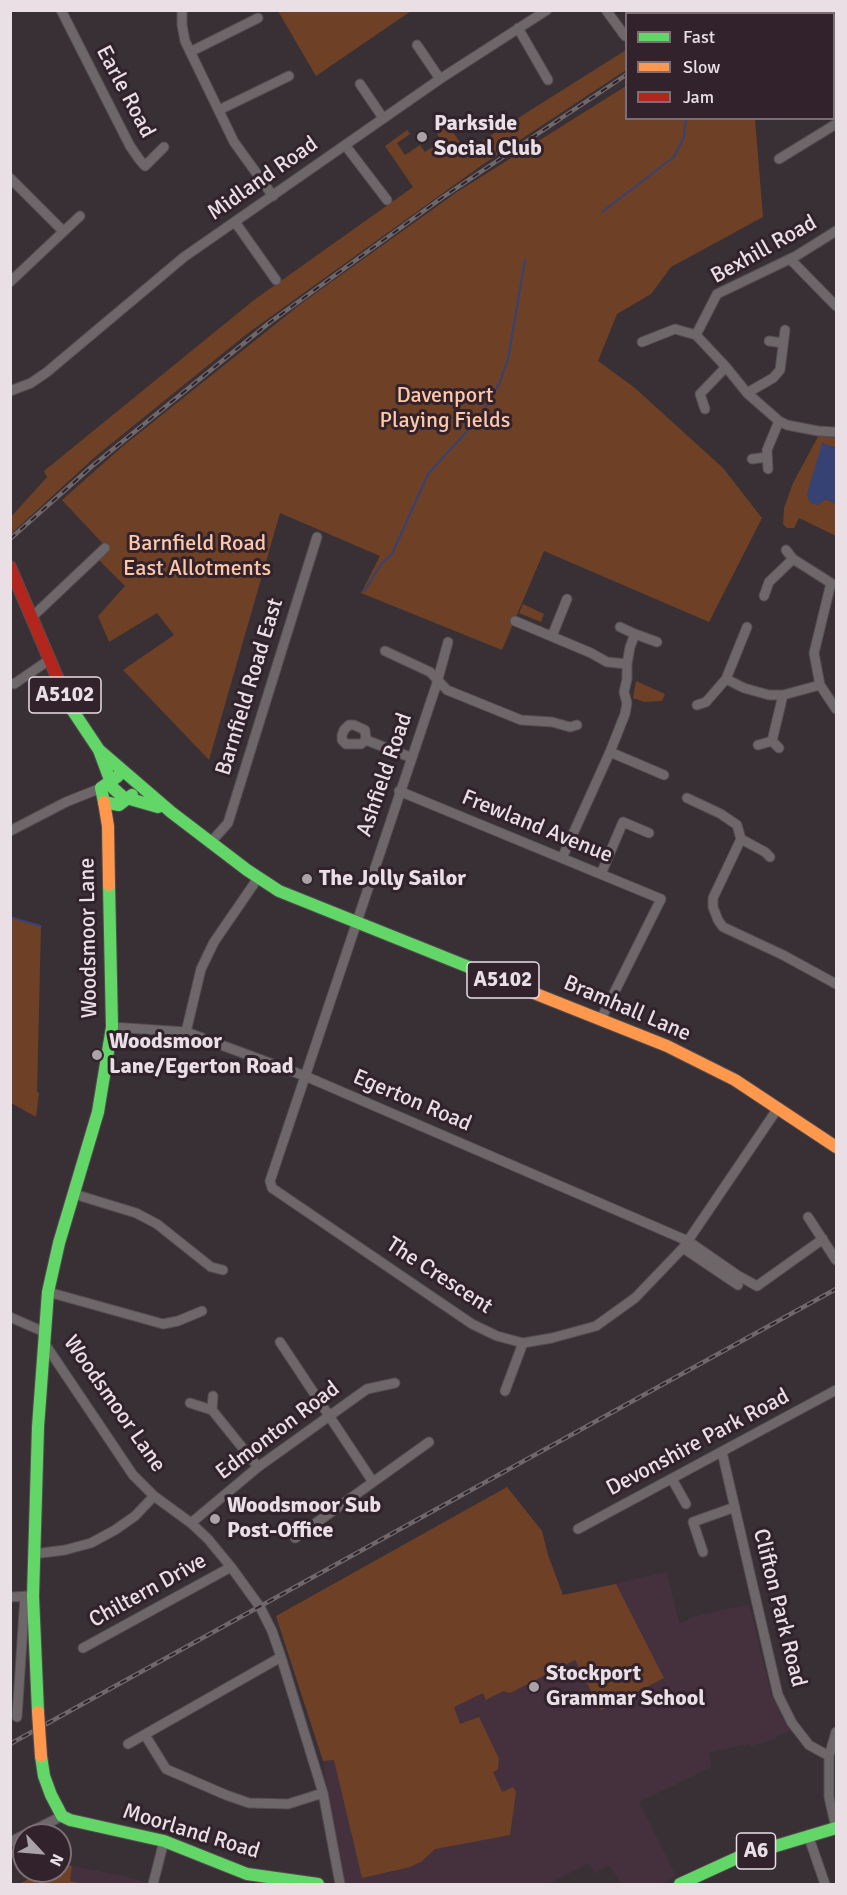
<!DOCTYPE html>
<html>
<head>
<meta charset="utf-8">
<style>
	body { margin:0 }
	#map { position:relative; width:847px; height:1895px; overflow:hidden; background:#383034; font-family:Signika,sans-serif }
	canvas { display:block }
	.frame { position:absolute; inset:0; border:12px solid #e9dfe5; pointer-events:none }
	.legend { position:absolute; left:625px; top:12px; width:210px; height:108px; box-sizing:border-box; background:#31222b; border:2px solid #7b6e75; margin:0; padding:8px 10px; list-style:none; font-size:18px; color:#e9dfe5 }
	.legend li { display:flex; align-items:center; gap:12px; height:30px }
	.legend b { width:30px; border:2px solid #7b6e75 }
	.north { position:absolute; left:12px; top:1823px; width:60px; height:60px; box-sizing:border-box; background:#31222b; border:2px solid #7b6e75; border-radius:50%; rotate:116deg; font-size:16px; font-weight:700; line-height:24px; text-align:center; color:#e9dfe5 }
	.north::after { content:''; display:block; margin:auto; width:21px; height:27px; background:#aba2a7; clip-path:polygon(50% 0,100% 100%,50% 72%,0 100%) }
</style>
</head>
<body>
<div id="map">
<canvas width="847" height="1895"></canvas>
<div class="frame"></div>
<ul class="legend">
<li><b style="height:8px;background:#63d668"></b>Fast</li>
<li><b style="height:8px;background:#ff974d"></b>Slow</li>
<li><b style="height:8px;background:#b3261e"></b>Jam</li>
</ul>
<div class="north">N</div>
</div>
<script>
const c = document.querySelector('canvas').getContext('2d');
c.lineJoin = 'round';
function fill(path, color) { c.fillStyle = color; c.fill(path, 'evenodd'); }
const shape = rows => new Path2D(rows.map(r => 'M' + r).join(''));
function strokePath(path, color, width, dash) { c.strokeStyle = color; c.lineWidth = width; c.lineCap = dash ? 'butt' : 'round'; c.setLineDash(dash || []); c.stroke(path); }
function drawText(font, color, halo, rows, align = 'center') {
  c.font = font + ' Signika,sans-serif'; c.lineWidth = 6; c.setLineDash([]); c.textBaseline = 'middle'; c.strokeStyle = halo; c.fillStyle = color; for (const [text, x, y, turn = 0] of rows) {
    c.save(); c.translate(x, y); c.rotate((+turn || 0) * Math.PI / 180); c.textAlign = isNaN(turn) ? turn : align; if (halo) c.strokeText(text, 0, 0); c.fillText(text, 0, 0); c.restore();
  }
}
const built = shape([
	[507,1487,542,1531,548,1555,563,1595,667,1572,679,1623,689,1620,688,1618,749,1604,771,1694,790,1731,776,1736,776,1739,750,1746,749,1744,709,1752,712,1767,639,1802,676,1876,661,1884,622,1884,609,1865,594,1874,589,1863,548,1884,342,1884,323,1761,276,1616],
	[61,1864,125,1876,149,1883,19,1884,44,1871,60,1871]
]);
const green = shape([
	[278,11,411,11,316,76],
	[665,11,720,11,715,14,667,13],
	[626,50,626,70,482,165,248,333,96,456,11,534,11,517,47,477,44,471,254,300,413,187,385,146,407,130,410,134,397,143,405,155,420,145,425,152,441,141,437,134,448,125,466,151],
	[626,86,626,118,755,119,763,217,671,267,651,294,617,314,598,361,635,388,723,468,762,518,709,622,544,551,502,650,361,593,380,556,280,513,209,760,123,670,174,635,157,613,109,642,98,616,125,586,97,558,105,546,62,500,123,446,302,303,457,192],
	[820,433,836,434,836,448,822,443,817,505,826,499,836,504,836,536,799,518,794,528,787,528,783,524,784,508,793,483],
	[523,604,544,614,541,622,519,613],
	[636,681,665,694,662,701,644,702,633,698],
	[10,917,41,926,37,1092,39,1093,36,1117,11,1103],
	[507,1487,542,1531,548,1555,563,1595,616,1584,664,1678,601,1710,575,1660,510,1693,503,1691,486,1700,483,1693,454,1707,460,1724,479,1717,499,1759,498,1769,493,1772,502,1792,513,1787,516,1792,510,1835,435,1849,421,1862,410,1867,362,1878,334,1760,323,1761,276,1616],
	[61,1864,72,1866,70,1881,84,1884,19,1884,44,1871,60,1871]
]);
const water = shape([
	[822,443,836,448,836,504,826,499,817,505,811,503,808,499,807,494]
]);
const stream = shape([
	[602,212,674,157,684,137,686,118],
	[364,591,382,563,392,554,428,474,479,418,499,384,508,359,525,260],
	[10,917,41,926]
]);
const street = shape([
	[61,10,130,146,139,159,145,166,164,147],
	[182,10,182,25,185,41,234,142,273,196],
	[606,10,625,36],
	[834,14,836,13],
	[518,28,548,80],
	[417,45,440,79],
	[190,52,258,18],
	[360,84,383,118],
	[834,107,836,112],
	[219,110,289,76],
	[345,145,387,200],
	[779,159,836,124],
	[10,178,63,231],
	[235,222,276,280],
	[790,259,836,306],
	[10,282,80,216],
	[696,335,717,294,796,256,836,231],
	[769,341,783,343],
	[642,342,675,329,696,335,726,367,747,393,779,421,787,425,818,431,836,432],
	[10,391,31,383,47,372,184,257,440,79,547,10],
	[747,393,773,378,780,370,785,330],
	[705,409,700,394,726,367],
	[752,459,767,457],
	[768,469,767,450,779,421],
	[786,550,793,559,831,583,814,653,820,685,836,709],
	[764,596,769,582,793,559],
	[32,617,105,548],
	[515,621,591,653,607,662,627,664,627,679,624,692,627,703,625,714,610,752,562,858],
	[620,627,635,634],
	[552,636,567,599],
	[448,642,436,686,270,1181,272,1188,472,1324,497,1336,523,1343,552,1338,596,1326,635,1298,683,1248,778,1108],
	[385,651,430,672,447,690,521,720,552,722,570,727,577,725],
	[627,664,630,647,635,634,657,642],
	[726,679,747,627],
	[10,683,14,684,49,660],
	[697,705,706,702,726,679,744,688,769,695,783,695,820,685],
	[366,740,365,730,354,725,349,725,344,730,342,735,342,740,346,744,361,744,366,740,410,757],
	[772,741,783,695],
	[758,745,772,741,779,748],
	[610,752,664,775],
	[399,791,661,899,601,1019],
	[687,798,721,814,737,825,741,839],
	[10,831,66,802,101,788],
	[211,842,228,823,317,537],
	[770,857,765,852,741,839,713,898,713,907,718,920,723,927,783,955,836,984],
	[601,874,623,822,649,833],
	[112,1027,186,1032,305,1076,688,1241,737,1275,757,1286,823,1239],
	[186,1032,201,969,214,942,258,878],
	[74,1194,136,1213,157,1224,211,1267,223,1270],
	[808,1217,836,1260],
	[683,1248,738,1285],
	[48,1292,163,1324,178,1321,202,1311],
	[10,1317,44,1332],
	[280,1342,373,1482],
	[45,1344,133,1475,154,1496,191,1523,208,1539,231,1567,260,1607,272,1631,281,1657,323,1793,340,1884],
	[505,1391,523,1343],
	[213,1396,212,1410,258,1467],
	[190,1403,212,1410],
	[722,1452,778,1695,792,1723,809,1745,829,1756],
	[672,1479,686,1504],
	[191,1523,258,1467,367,1389,395,1383],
	[578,1529,836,1390],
	[295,1538,429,1442],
	[703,1552,693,1522,735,1507],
	[34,1554,65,1550,91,1543,115,1530,135,1516,154,1496],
	[10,1597,31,1596],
	[83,1648,231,1567],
	[17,1717,25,1596],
	[145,1735,166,1769,226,1795,249,1803,288,1804,323,1793],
	[128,1744,281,1657],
	[836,1828,829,1797,829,1756,836,1732],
	[24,1835,62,1816],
	[808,1835,825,1884],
	[10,1842,24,1835],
	[153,1884,164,1841]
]);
const fast = shape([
	[69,705,99,750,113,788,123,797,158,807],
	[99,750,171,812,247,870,279,891,516,986],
	[118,776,101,788,104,802,119,805,132,795],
	[38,1712,33,1596,38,1427,48,1292,59,1243,98,1112,112,1027,109,885],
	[41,1756,44,1776,51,1795,62,1816,70,1820,164,1841,247,1874,318,1884],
	[680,1884,739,1857,836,1828]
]);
const slow = shape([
	[104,802,108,826,109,885],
	[516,986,667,1046,735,1080,836,1147]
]);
const jam = shape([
	[10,567,69,705]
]);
const rail = shape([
	[726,14,730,10],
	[10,539,91,467,269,323,443,197,626,75],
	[10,1744,836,1289]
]);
const slowBridge = shape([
	[38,1712,41,1756]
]);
const markers = [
	[422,137,6,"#aba2a7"],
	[307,879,6,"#aba2a7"],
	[97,1055,6,"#aba2a7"],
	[215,1519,6,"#aba2a7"],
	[534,1687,6,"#aba2a7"]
];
const shields = [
	[65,695,72],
	[503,980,72],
	[756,1851,39]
];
const shieldNames = [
	["A5102",65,695],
	["A5102",503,980],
	["A6",756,1851]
];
const streetNames = [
	["Earle Road",125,92,62],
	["Midland Road",263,179,-35],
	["Bexhill Road",764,250,-29],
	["Barnfield Road East",250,687,-73],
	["Ashfield Road",385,775,-71],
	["Frewland Avenue",537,827,22],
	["Woodsmoor Lane",89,938,-91],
	["Bramhall Lane",627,1009,23],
	["Egerton Road",412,1101,23],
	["The Crescent",439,1276,33],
	["Woodsmoor Lane",114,1404,55],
	["Edmonton Road",278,1431,-37],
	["Devonshire Park Road",698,1443,-28],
	["Chiltern Drive",148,1591,-29],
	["Clifton Park Road",779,1608,76],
	["Moorland Road",191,1832,17]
];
const poiNames = [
	["Parkside",434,124],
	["Social Club",434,149],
	["The Jolly Sailor",319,879],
	["Woodsmoor",109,1042],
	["Lane/Egerton Road",109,1067],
	["Woodsmoor Sub",227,1506],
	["Post-Office",227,1531],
	["Stockport",546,1674],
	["Grammar School",546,1699]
];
const parkNames = [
	["Davenport",445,396],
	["Playing Fields",445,421],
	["Barnfield Road",197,544],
	["East Allotments",197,569]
];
fill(built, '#44313d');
fill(green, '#6e4126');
fill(water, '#364174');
strokePath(stream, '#364174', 2);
strokePath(street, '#534c51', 11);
strokePath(fast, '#534c51', 14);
strokePath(slow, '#534c51', 14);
strokePath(jam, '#534c51', 14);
strokePath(street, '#6d676a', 9);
strokePath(fast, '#63d668', 12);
strokePath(slow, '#ff974d', 12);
strokePath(jam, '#b3261e', 12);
strokePath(rail, '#6f686b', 4.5);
strokePath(rail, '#31222b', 2, [7]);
strokePath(slowBridge, '#534c51', 14, []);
strokePath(slowBridge, '#ff974d', 12);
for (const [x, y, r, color] of markers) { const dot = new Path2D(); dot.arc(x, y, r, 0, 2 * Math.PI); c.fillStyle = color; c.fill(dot); strokePath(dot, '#31222b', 2); }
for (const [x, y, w] of shields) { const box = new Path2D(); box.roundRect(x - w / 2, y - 18, w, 36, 4.5); c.fillStyle = '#31222b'; c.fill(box); strokePath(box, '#e9dfe5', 1.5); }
drawText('bold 21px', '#e9dfe5', null, shieldNames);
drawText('22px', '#e9dfe5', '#31222b', streetNames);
drawText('bold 22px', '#e9dfe5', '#31222b', poiNames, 'left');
drawText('22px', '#fdc7a8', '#31222b', parkNames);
</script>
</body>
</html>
